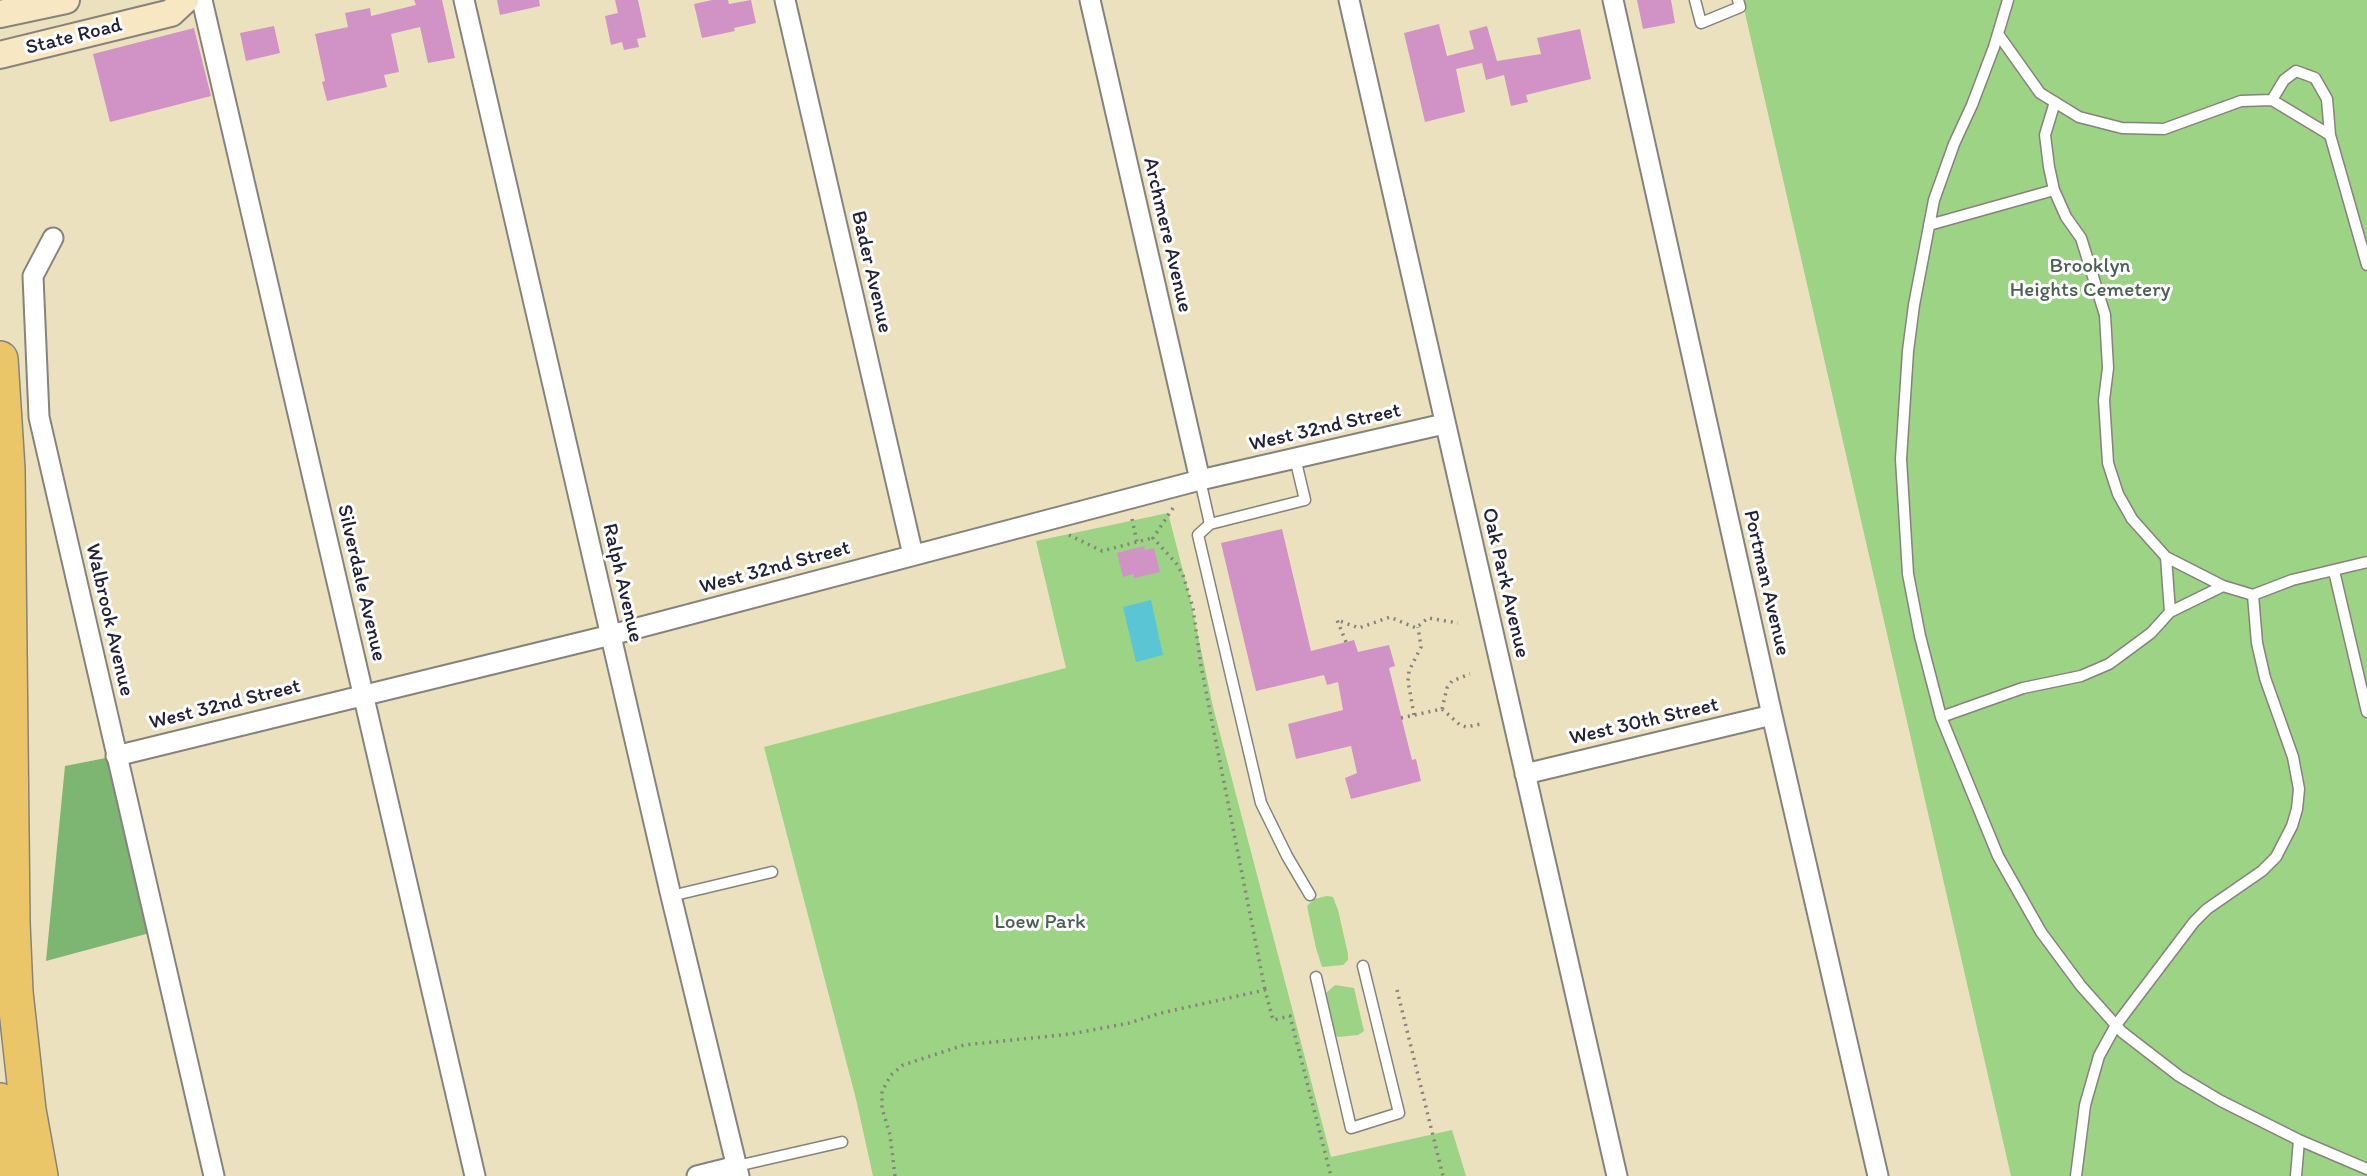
<!DOCTYPE html>
<html>
<head>
<meta charset="utf-8">
<style>
	body { margin:0 }
	canvas { display:block; background:#ebe1be }
</style>
</head>
<body>
<canvas width="2367" height="1176"></canvas>
<script>
const c = document.querySelector('canvas').getContext('2d');
c.lineJoin = 'round';
function fill(path, color) { c.fillStyle = color; c.fill(path, 'evenodd'); }
const shape = rows => new Path2D(rows.map(r => 'M' + r).join(''));
function strokePath(path, color, width, dash) { c.strokeStyle = color; c.lineWidth = width; c.lineCap = dash ? 'butt' : 'round'; c.setLineDash(dash || []); c.stroke(path); }
function drawText(font, color, halo, rows, align = 'center') {
  c.font = font + ' Itim,sans-serif'; c.lineWidth = 6; c.setLineDash([]); c.textBaseline = 'middle'; c.strokeStyle = halo; c.fillStyle = color; for (const [text, x, y, turn = 0] of rows) {
    c.save(); c.translate(x, y); c.rotate((+turn || 0) * Math.PI / 180); c.textAlign = isNaN(turn) ? turn : align; if (halo) c.strokeText(text, 0, 0); c.fillText(text, 0, 0); c.restore();
  }
}
const green = shape([
	[1742,0,2367,0,2367,1176,2011,1176],
	[1168,513,1190,598,1213,707,1331,1157,1452,1130,1466,1176,873,1176,856,1099,764,747,1066,668,1036,541],
	[1327,896,1333,897,1338,910,1348,954,1348,960,1343,965,1322,967,1316,948,1307,906,1314,899],
	[1335,985,1354,988,1364,1031,1358,1035,1338,1037,1334,1034,1325,994]
]);
const forest = shape([
	[116,756,157,931,46,961,65,766]
]);
const water = shape([
	[1151,600,1163,655,1136,662,1123,607]
]);
const building = shape([
	[414,0,442,0,455,58,428,63,420,27,391,34,399,72,384,75,387,87,327,101,322,82,325,81,315,34,348,27,345,13,370,8,371,16,416,5],
	[497,0,539,0,540,6,500,15],
	[615,0,638,0,646,37,637,39,639,47,624,50,622,42,611,45,605,16,618,13],
	[712,0,728,0,729,4,751,0,756,23,734,28,735,31,702,38,694,4],
	[1637,0,1671,0,1675,23,1643,29],
	[1439,24,1447,56,1474,49,1469,31,1487,26,1497,61,1541,54,1537,38,1580,29,1591,79,1526,95,1528,102,1511,106,1504,75,1486,80,1482,63,1456,69,1465,112,1425,122,1404,33],
	[274,26,280,53,246,61,240,33],
	[194,28,211,96,110,122,93,54],
	[1282,529,1311,651,1354,640,1358,652,1389,645,1395,666,1389,668,1412,760,1416,759,1421,781,1351,799,1345,778,1357,773,1351,746,1296,759,1288,724,1343,710,1338,682,1327,685,1324,675,1256,691,1221,543],
	[1144,546,1145,550,1154,548,1160,572,1134,578,1134,574,1123,577,1117,553]
]);
const path = shape([
	[1173,508,1153,538,1176,563,1183,575,1193,608,1201,666,1265,990],
	[1132,519,1137,542],
	[1069,535,1102,551,1152,538],
	[1346,642,1337,620,1359,628,1390,617,1416,628,1428,618,1458,623],
	[1442,709,1447,688,1452,681,1470,674],
	[1414,715,1408,681,1409,671,1421,647,1418,627],
	[1401,718,1442,709,1460,725,1466,727,1481,724],
	[1397,990,1443,1176],
	[895,1176,890,1135,882,1108,882,1091,891,1075,903,1065,964,1045,1071,1034,1129,1023,1161,1013,1265,990,1273,1020,1290,1016,1331,1176]
]);
const service = shape([
	[1695,0,1701,23,1740,7,1738,0],
	[2008,0,1994,47,1972,105,1954,144,1934,200,1914,305,1908,351,1901,459,1908,574,1920,636,1941,717,1998,856,2041,932,2081,986,2122,1032,2179,1076,2221,1101,2299,1140,2367,1169],
	[1998,34,2040,93,2079,117,2122,128,2164,129,2241,101,2272,100,2330,135,2327,99,2315,78,2296,71,2284,80,2272,100],
	[2055,102,2045,135,2049,167,2054,190,2066,217,2081,238,2105,315,2108,368,2104,400,2108,463,2118,494,2132,519,2166,557,2223,586,2253,595,2292,580,2367,562],
	[2330,135,2367,265],
	[1929,225,2054,190],
	[1200,480,1210,524,1305,500,1295,458],
	[1210,524,1198,535,1261,803,1287,856,1310,895],
	[2166,557,2170,612],
	[2334,571,2367,712],
	[1941,717,2023,688,2081,676,2109,664,2151,633,2170,612,2223,586],
	[671,896,772,872],
	[1316,977,1351,1128,1399,1113,1363,966],
	[737,1166,842,1142],
	[2076,1176,2085,1105,2099,1056,2116,1025,2194,922,2207,909,2262,871,2276,857,2292,826,2297,809,2299,789,2293,757,2265,678,2257,643,2253,595],
	[2296,1176,2299,1140]
]);
const minor = shape([
	[202,0,475,1176],
	[464,0,671,896,739,1176],
	[785,0,913,555],
	[1090,0,1200,480],
	[1349,0,1617,1176],
	[1613,0,1772,715,1878,1176],
	[53,238,33,276,39,417,214,1176],
	[116,756,611,635,1200,480,1444,424],
	[1525,774,1772,715],
	[697,1176,737,1166]
]);
const secondary = shape([
	[0,14,66,0],
	[0,55,171,13,185,0]
]);
const motorway = shape([
	[0,359,7,469,12,922,15,992,28,1110,40,1176],
	[0,1101,15,1176]
]);
const streetNames = [
	["State Road",74,37,-14],
	["Archmere Avenue",1167,235,77],
	["Bader Avenue",871,272,77],
	["West 32nd Street",1325,428,-13],
	["West 32nd Street",775,568,-15],
	["Silverdale Avenue",361,583,77],
	["Ralph Avenue",622,583,77],
	["Oak Park Avenue",1505,583,77],
	["Portman Avenue",1766,583,77],
	["Walbrook Avenue",109,620,77],
	["West 32nd Street",225,705,-14],
	["West 30th Street",1644,722,-13]
];
const parkNames = [
	["Brooklyn",2090,267],
	["Heights Cemetery",2090,291],
	["Loew Park",1040,923]
];
fill(green, '#9cd384');
fill(forest, '#7db572');
fill(water, '#5ac5d5');
fill(building, '#d193c5');
strokePath(service, '#86827c', 13);
strokePath(minor, '#86827c', 23);
strokePath(secondary, '#86827c', 30);
strokePath(motorway, '#86827c', 38);
strokePath(path, '#86827c', 3.5, [2, 5]);
strokePath(service, '#fff', 10);
strokePath(minor, '#fff', 19);
strokePath(secondary, '#f7e8c3', 26);
strokePath(motorway, '#ebc669', 35);
drawText('21px', '#22223b', '#fff', streetNames);
drawText('21px', '#4d6055', '#fff', parkNames);
</script>
</body>
</html>
